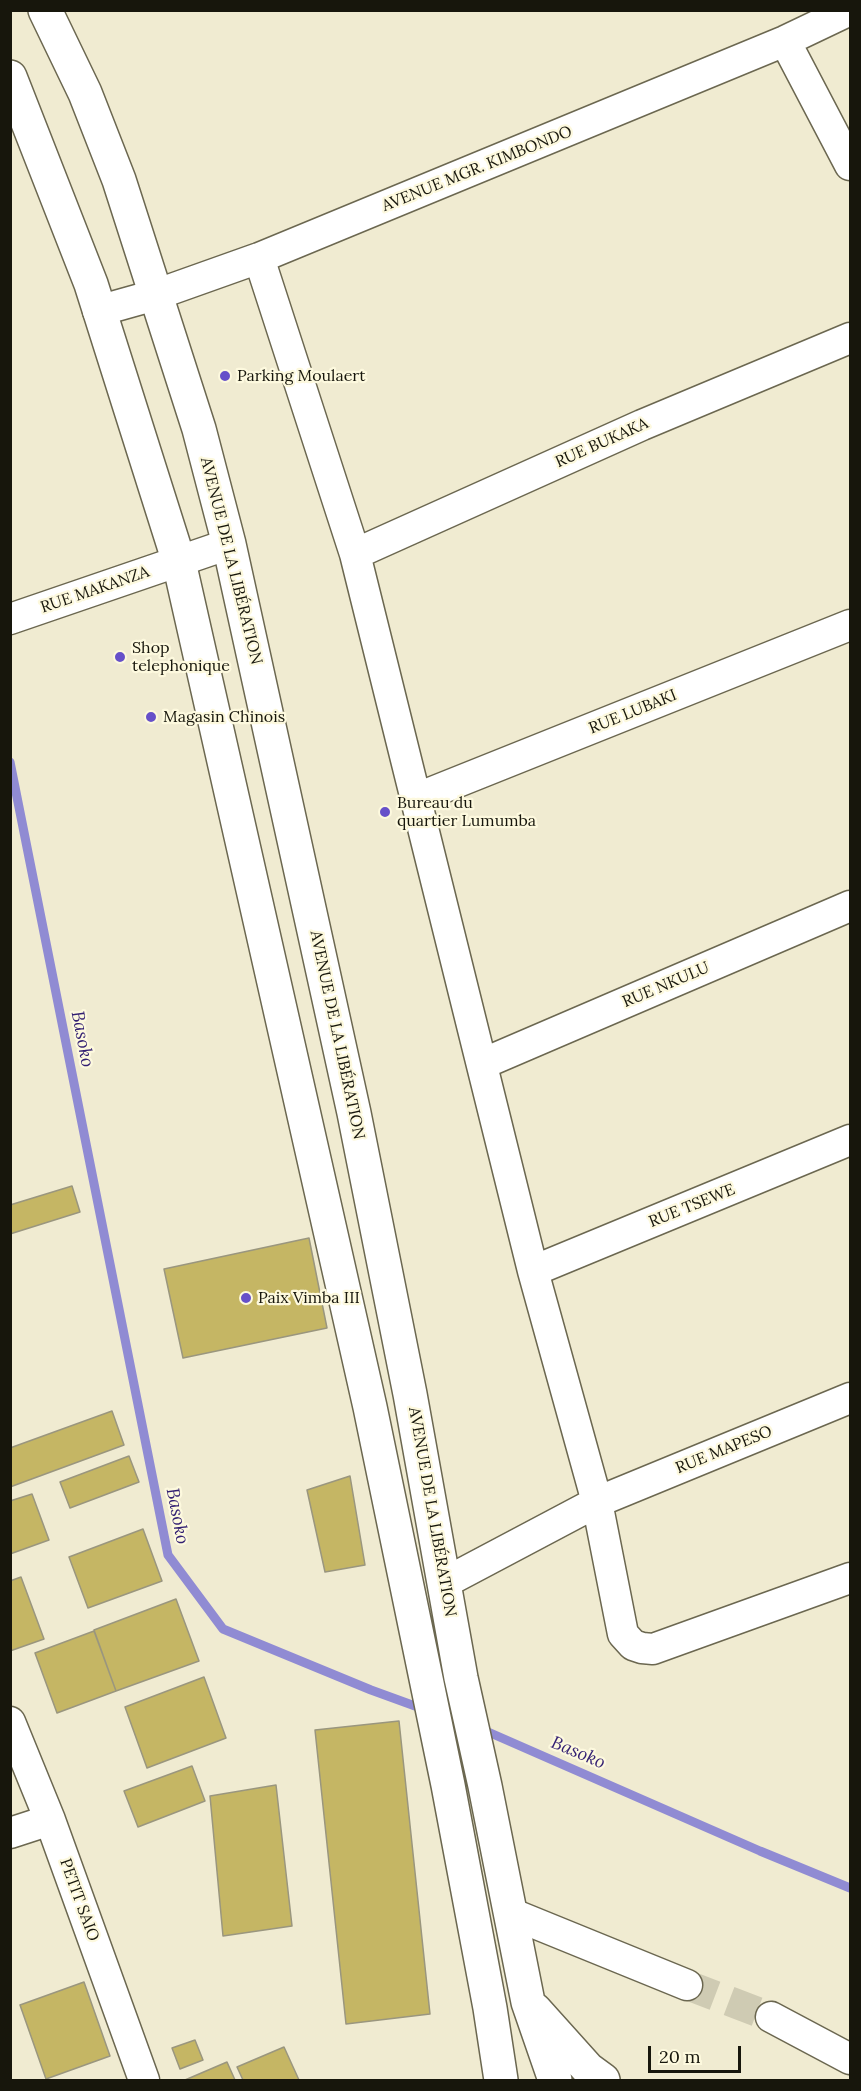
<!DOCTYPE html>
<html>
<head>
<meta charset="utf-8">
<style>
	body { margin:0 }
	#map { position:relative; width:861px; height:2091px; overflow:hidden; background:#f0ebd1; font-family:Lora,serif }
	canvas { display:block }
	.frame { position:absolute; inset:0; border:12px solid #17160c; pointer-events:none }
	.scale { position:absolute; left:648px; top:2046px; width:93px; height:27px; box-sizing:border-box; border:3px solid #17160c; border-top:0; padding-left:8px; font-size:18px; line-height:21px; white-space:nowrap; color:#17160c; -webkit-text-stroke:4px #fdf9de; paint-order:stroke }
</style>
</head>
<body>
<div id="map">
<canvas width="861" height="2091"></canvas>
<div class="frame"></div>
<div class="scale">20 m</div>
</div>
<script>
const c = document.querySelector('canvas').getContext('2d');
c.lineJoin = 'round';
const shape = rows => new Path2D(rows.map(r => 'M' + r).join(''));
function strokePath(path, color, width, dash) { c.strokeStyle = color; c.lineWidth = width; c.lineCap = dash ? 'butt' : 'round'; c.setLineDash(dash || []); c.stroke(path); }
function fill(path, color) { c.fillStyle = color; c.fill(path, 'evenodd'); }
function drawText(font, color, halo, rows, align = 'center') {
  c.font = font + ' Lora,serif'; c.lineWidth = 4.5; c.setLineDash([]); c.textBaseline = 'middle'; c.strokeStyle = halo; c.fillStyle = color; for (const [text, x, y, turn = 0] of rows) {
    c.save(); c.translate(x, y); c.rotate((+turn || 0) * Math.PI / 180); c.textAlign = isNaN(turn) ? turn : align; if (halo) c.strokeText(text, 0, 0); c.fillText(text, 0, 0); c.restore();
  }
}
const stream = shape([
	[10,762,168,1555,223,1629,371,1690,426,1710],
	[479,1728,760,1851,850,1888]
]);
const building = shape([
	[72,1186,80,1212,10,1234,10,1205,72,1186],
	[309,1238,327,1328,183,1358,164,1269,309,1238],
	[112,1411,124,1445,10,1487,10,1448,112,1411],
	[129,1456,139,1482,70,1508,60,1482,129,1456],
	[350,1476,365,1565,325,1572,307,1490,350,1476],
	[32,1494,49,1540,10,1554,10,1501,32,1494],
	[143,1529,162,1581,88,1608,69,1557,143,1529],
	[21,1577,44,1639,10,1651,10,1581,21,1577],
	[176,1599,199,1661,116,1691,94,1630,176,1599],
	[94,1631,116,1691,57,1713,35,1653,94,1631],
	[204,1677,226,1738,147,1768,125,1707,204,1677],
	[399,1721,430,2014,346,2024,315,1730,399,1721],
	[192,1766,205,1801,138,1827,124,1791,192,1766],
	[276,1785,292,1926,223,1936,210,1796,276,1785],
	[84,1982,110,2056,46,2079,20,2005,84,1982],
	[195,2040,203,2060,180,2069,172,2048,195,2040],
	[284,2047,299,2080,243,2080,237,2067,284,2047],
	[227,2062,235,2080,185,2080,227,2062]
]);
const minorTunnel = shape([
	[687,1985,771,2017]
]);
const minor = shape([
	[785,41,850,165],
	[259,258,355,554,533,1271,597,1502,623,1634,633,1645,642,1648,653,1649,850,1578],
	[98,311,155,295,259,258,785,41,850,10],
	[355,554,642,425,850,338],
	[10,619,229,544],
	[415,799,850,625],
	[482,1064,850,906],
	[533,1271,850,1140],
	[444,1583,597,1502,850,1398],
	[10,1722,50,1820,144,2080],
	[10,1833,50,1820],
	[510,1913,687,1985],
	[771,2017,850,2059]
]);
const highway = shape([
	[45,10,85,93,119,180,199,429,229,544,354,1113,410,1394,461,1678,485,1786,528,2002,555,2080],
	[10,77,91,284,179,562,370,1407,448,1785,490,2008,501,2080],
	[535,2010,588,2069,603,2080]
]);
const markers = [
	[225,376,6,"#6650c9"],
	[120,657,6,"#6650c9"],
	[151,717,6,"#6650c9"],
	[385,812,6,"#6650c9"],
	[246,1298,6,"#6650c9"]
];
const streetNames = [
	["AVENUE MGR. KIMBONDO",477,169,-22],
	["RUE BUKAKA",602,443,-24],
	["AVENUE DE LA LIBÉRATION",231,561,76],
	["RUE MAKANZA",95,590,-19],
	["RUE LUBAKI",633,712,-22],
	["RUE NKULU",666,985,-23],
	["AVENUE DE LA LIBÉRATION",337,1035,78],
	["RUE TSEWE",692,1206,-22],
	["RUE MAPESO",724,1450,-22],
	["AVENUE DE LA LIBÉRATION",432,1512,80],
	["PETIT SAIO",79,1900,70]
];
const poiNames = [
	["Parking Moulaert",237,376],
	["Shop",132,648],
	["telephonique",132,666],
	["Magasin Chinois",163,717],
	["Bureau du",397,803],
	["quartier Lumumba",397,821],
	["Paix Vimba III",258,1298]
];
const waterNames = [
	["Basoko",82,1039,79],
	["Basoko",177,1516,79],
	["Basoko",578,1753,23]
];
strokePath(stream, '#908bd3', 9);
fill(building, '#c5b664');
strokePath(building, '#9a967e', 1.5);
strokePath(minorTunnel, '#cfcbb3', 30, [30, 15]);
strokePath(minor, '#6b6750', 33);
strokePath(highway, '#6b6750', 36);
strokePath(minor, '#fff', 30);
strokePath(highway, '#fff', 33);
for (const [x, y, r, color] of markers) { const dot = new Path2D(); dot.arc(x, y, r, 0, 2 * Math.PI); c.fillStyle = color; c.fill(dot); strokePath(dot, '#fdf9de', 2); }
drawText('16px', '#17160c', '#fdf9de', streetNames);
drawText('16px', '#17160c', '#fdf9de', poiNames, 'left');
drawText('italic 18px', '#321f72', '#fdf9de', waterNames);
</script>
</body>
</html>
